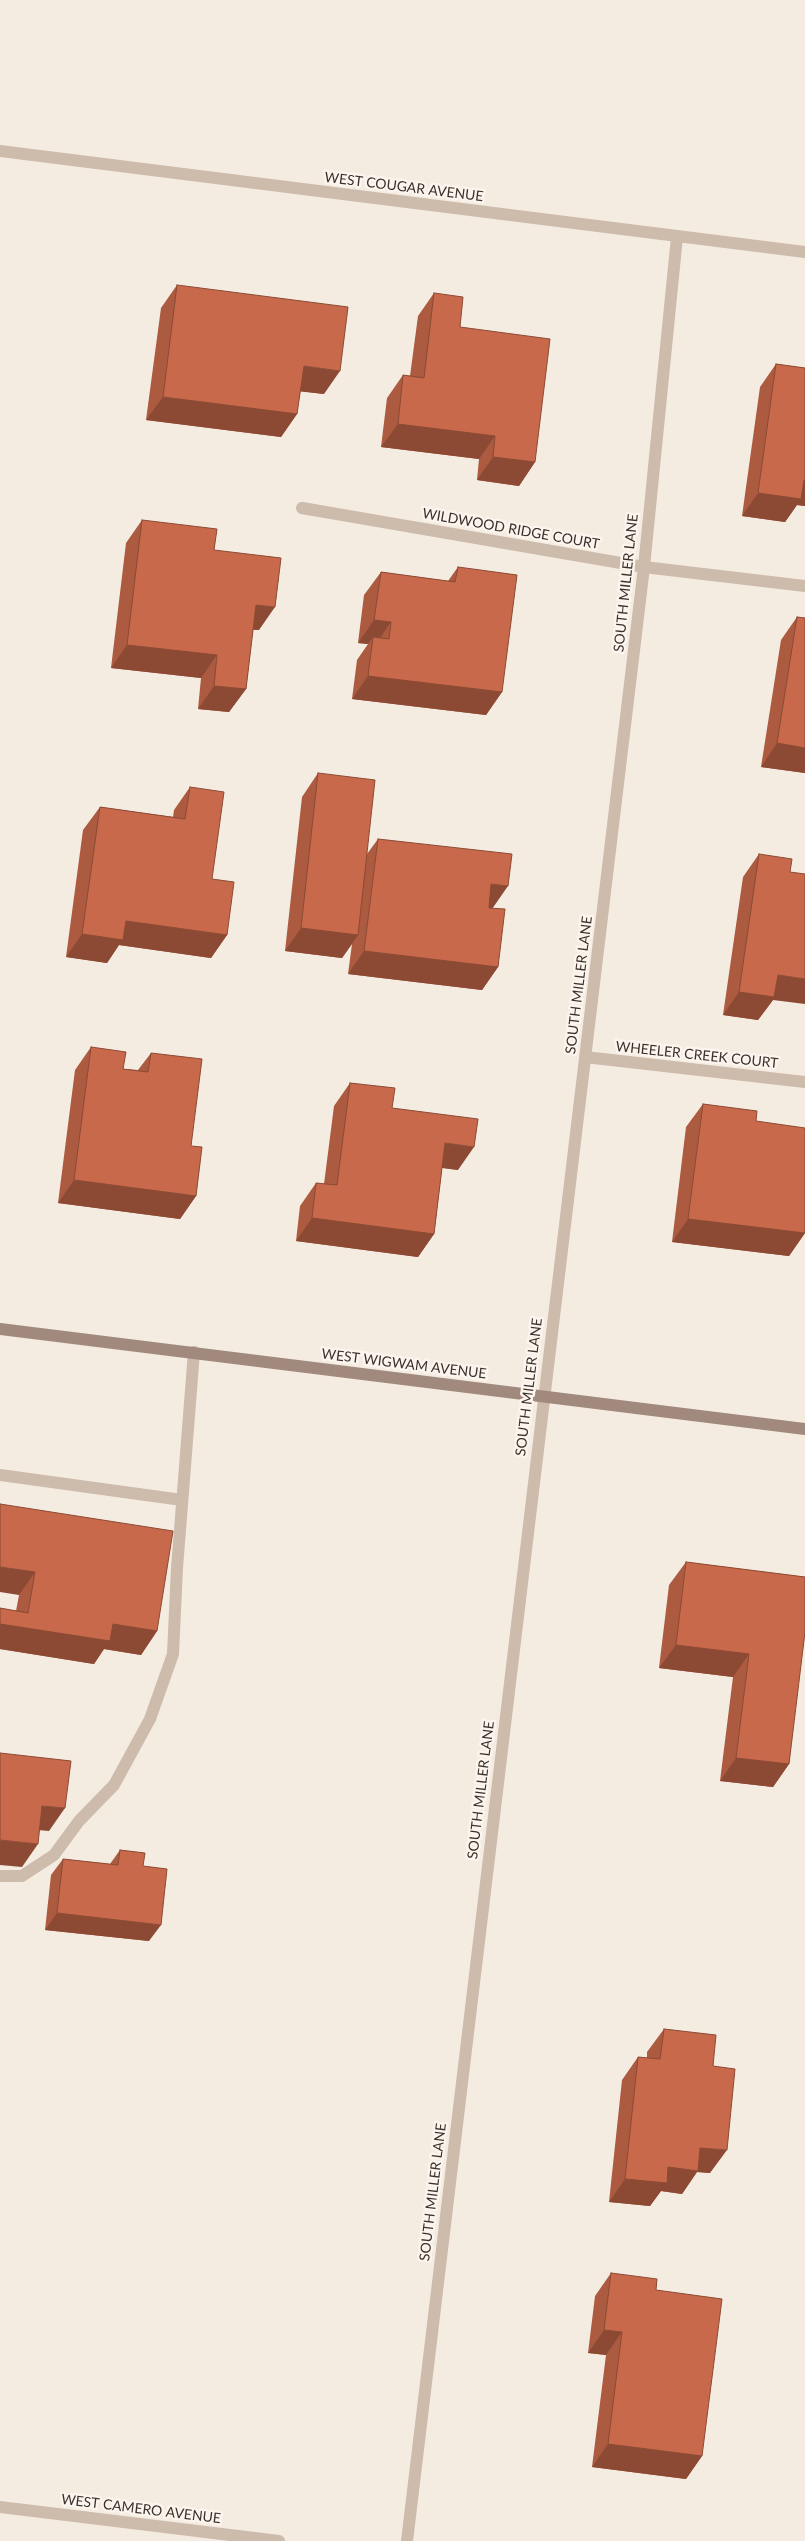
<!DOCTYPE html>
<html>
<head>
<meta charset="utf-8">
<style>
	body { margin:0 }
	canvas { display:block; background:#f4ebe1 }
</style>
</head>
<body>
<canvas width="805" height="2541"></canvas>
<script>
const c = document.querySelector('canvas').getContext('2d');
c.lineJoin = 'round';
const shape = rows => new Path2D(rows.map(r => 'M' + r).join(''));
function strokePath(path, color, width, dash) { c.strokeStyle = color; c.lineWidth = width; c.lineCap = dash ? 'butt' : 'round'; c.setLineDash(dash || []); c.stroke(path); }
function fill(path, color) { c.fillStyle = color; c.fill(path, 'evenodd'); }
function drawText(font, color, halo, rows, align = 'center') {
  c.font = font + ' Lato,sans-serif'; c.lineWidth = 5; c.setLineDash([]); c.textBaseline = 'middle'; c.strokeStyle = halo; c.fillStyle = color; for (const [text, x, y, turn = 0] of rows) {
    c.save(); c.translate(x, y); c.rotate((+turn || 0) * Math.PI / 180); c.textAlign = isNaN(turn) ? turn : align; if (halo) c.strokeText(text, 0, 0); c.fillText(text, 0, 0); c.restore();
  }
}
const lane = shape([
	[0,1475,182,1500],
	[0,1876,22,1876,54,1855,79,1821,114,1785,150,1719,173,1654,177,1568,194,1352]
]);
const street = shape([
	[0,151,805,252],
	[302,508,644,567,805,586],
	[585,1057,805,1082],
	[0,2507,279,2541],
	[407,2541,644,567,677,237]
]);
const secondary = shape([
	[0,1329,805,1429]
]);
const wall = shape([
	[177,285,324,394,300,391,297,414,281,437,146,420,161,308],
	[434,293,460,327,535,462,519,486,477,480,479,459,381,447,387,398,403,375,410,376,418,316],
	[776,364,805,368,805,506,797,505,785,522,742,516,760,387],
	[142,520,214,550,259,630,253,630,246,689,229,712,198,709,201,678,111,668,126,543],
	[458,567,502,692,486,715,352,699,357,660,368,644,358,643,364,595,381,572,448,581],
	[797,617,805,773,761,767,781,640],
	[318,773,367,854,378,839,492,908,498,967,482,990,348,974,352,944,342,958,285,951,302,797],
	[190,787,212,879,227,935,211,958,119,945,107,963,66,957,83,830,100,807,173,817,174,810],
	[759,854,773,1000,758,1020,723,1015,743,877],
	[91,1047,123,1069,138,1070,151,1053,191,1146,196,1196,180,1219,58,1203,75,1070],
	[350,1083,392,1108,458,1170,442,1168,434,1234,418,1257,296,1241,300,1206,316,1183,324,1184,334,1106],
	[703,1104,756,1121,805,1233,789,1256,672,1242,686,1127],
	[0,1504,157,1631,141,1655,104,1649,94,1664,0,1649,0,1608,16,1611,19,1595],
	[686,1562,805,1577,789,1764,773,1787,720,1781,733,1677,659,1668,669,1585],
	[120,1850,143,1866,149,1941,45,1930,51,1875,63,1859,110,1864],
	[664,2029,713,2066,710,2173,697,2172,682,2194,661,2191,650,2206,609,2202,622,2080,638,2057,647,2058,647,2052],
	[611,2273,656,2290,702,2456,686,2479,592,2467,606,2355,588,2353,595,2296]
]);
const shadedWall = shape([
	[304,366,340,371,324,394,287,390],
	[163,397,297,414,281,437,146,420],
	[398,424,495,436,479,459,381,447],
	[493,457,535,462,519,486,477,480],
	[804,480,805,480,805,506,797,505,785,522,742,516,758,493],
	[256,605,275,607,259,630,240,628],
	[374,620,391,622,375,645,373,637,368,644,358,643],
	[127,645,217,655,201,678,111,668],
	[368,676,502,692,486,715,352,699],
	[214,686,246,689,229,712,198,709],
	[777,743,805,748,805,773,761,767],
	[491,884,508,886,492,909,475,907],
	[126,921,227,935,211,958,119,945,107,963,66,957,82,934],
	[301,928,358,935,342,958,285,951],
	[364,951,498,967,482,990,348,974],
	[778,975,805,979,805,1004,773,1000,758,1020,723,1015,739,992],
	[445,1143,474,1147,458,1170,429,1166],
	[74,1180,196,1196,180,1219,58,1203],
	[312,1218,434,1234,418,1257,296,1241],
	[688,1219,805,1233,789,1256,672,1242],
	[0,1567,35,1572,19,1595,0,1592],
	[0,1624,113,1624,157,1631,141,1655,104,1649,94,1664,0,1649],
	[676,1645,749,1654,733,1677,659,1668],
	[736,1758,789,1764,773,1787,720,1781],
	[42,1806,65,1808,49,1831,26,1829],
	[0,1840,38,1844,22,1867,0,1865],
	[57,1913,161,1925,149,1941,45,1930],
	[700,2148,727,2150,710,2173,697,2172,682,2194,661,2191,650,2206,609,2202,625,2179,668,2167],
	[604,2330,622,2332,606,2355,588,2353],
	[608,2444,702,2456,686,2479,592,2467]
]);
const building = shape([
	[177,285,348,307,340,371,304,366,297,414,163,397,177,285],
	[434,293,463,297,460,327,550,339,535,462,493,457,495,436,398,424,403,375,424,378,434,293],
	[776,364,805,368,805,480,804,480,801,499,758,493,776,364],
	[142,520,217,529,214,550,281,558,275,607,256,605,246,689,214,686,217,655,127,645,142,520],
	[458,567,517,575,502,692,368,676,373,637,389,639,391,622,374,620,381,572,455,582,458,567],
	[797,617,805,618,805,748,777,743,797,617],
	[318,773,375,780,358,935,301,928,318,773],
	[190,787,224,792,212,879,234,882,227,935,126,921,123,940,82,934,100,807,185,819,190,787],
	[378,839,512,854,508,886,491,884,489,908,505,909,498,967,364,951,378,839],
	[759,854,792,859,790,872,805,874,805,979,778,975,774,997,739,992,759,854],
	[91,1047,126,1052,123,1069,148,1072,151,1053,202,1059,191,1146,202,1147,196,1196,74,1180,91,1047],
	[350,1083,395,1088,392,1108,478,1119,474,1147,445,1143,434,1234,312,1218,316,1183,337,1185,350,1083],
	[703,1104,757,1111,756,1121,805,1128,805,1233,688,1219,703,1104],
	[0,1504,173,1531,157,1631,113,1624,110,1641,0,1624,0,1608,28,1613,35,1572,0,1567,0,1504],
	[686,1562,805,1577,805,1632,789,1764,736,1758,749,1654,676,1645,686,1562],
	[0,1753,71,1761,65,1808,42,1806,38,1844,0,1840,0,1753],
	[120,1850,145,1853,143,1866,167,1869,161,1925,57,1913,63,1859,118,1865,120,1850],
	[664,2029,716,2035,713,2066,735,2069,727,2150,700,2148,698,2171,668,2167,667,2183,625,2179,638,2057,660,2059,664,2029],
	[611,2273,657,2279,656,2290,722,2299,702,2456,608,2444,622,2332,604,2330,611,2273]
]);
const streetNames = [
	["WEST COUGAR AVENUE",404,187,7],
	["WILDWOOD RIDGE COURT",511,529,10],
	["SOUTH MILLER LANE",626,583,-84],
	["SOUTH MILLER LANE",579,985,-83],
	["WHEELER CREEK COURT",697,1055,6],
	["WEST WIGWAM AVENUE",404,1364,7],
	["SOUTH MILLER LANE",529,1387,-83],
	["SOUTH MILLER LANE",481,1790,-83],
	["SOUTH MILLER LANE",433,2192,-83],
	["WEST CAMERO AVENUE",141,2509,7]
];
strokePath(lane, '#cdbbac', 12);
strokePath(street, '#cdbbac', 12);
strokePath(secondary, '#a18a7d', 12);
fill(wall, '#ac5a40');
fill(shadedWall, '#8c4a34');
fill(building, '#c8694b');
strokePath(building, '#8c4a34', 1);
drawText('14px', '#3b302b', '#fbf5ee', streetNames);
</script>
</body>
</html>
